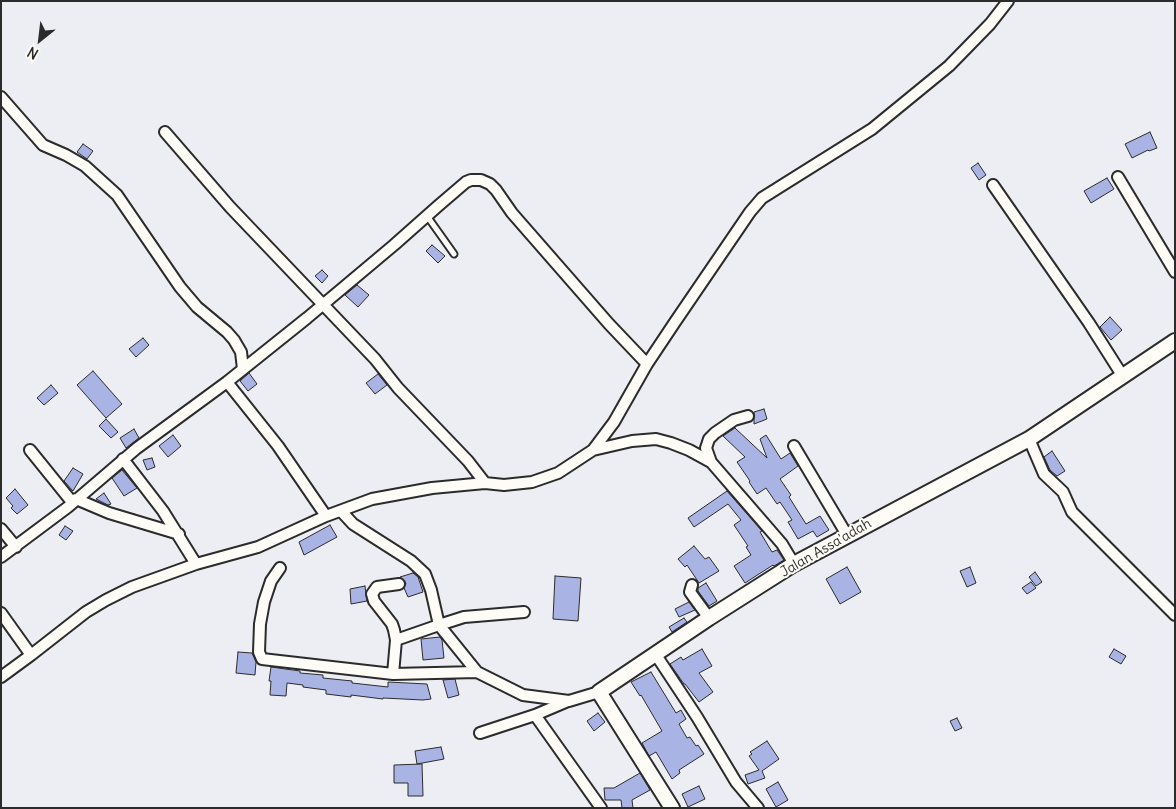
<!DOCTYPE html>
<html>
<head>
<meta charset="utf-8">
<style>
	body { margin:0 }
	#map { position:relative; width:1176px; height:809px; overflow:hidden; background:#eceef3; font-family:Delius,sans-serif }
	canvas { display:block }
	.frame { position:absolute; inset:0; border:2px solid #2b2b2b; pointer-events:none }
	.north { position:absolute; left:15px; top:15px; width:50px; height:50px; -webkit-text-stroke:4px #fdfcf7; paint-order:stroke; rotate:209deg; font-size:14px; font-weight:700; line-height:20px; text-align:center; color:#2b2b2b }
	.north::after { content:''; display:block; margin:auto; width:18px; height:22px; background:#2b2b2b; clip-path:polygon(50% 0,100% 100%,50% 72%,0 100%) }
</style>
</head>
<body>
<div id="map">
<canvas width="1176" height="809"></canvas>
<div class="frame"></div>
<div class="north">N</div>
</div>
<script>
const c = document.querySelector('canvas').getContext('2d');
c.lineJoin = 'round';
function fill(path, color) { c.fillStyle = color; c.fill(path, 'evenodd'); }
const shape = rows => new Path2D(rows.map(r => 'M' + r).join(''));
function strokePath(path, color, width, dash) { c.strokeStyle = color; c.lineWidth = width; c.lineCap = dash ? 'butt' : 'round'; c.setLineDash(dash || []); c.stroke(path); }
function drawText(font, color, halo, rows, align = 'center') {
  c.font = font + ' Delius,sans-serif'; c.lineWidth = 4; c.setLineDash([]); c.textBaseline = 'middle'; c.strokeStyle = halo; c.fillStyle = color; for (const [text, x, y, turn = 0] of rows) {
    c.save(); c.translate(x, y); c.rotate((+turn || 0) * Math.PI / 180); c.textAlign = isNaN(turn) ? turn : align; if (halo) c.strokeText(text, 0, 0); c.fillText(text, 0, 0); c.restore();
  }
}
const building = shape([
	[1150,132,1157,148,1149,151,1148,150,1132,158,1125,144,1150,132],
	[83,144,93,151,87,159,77,152,83,144],
	[978,163,986,175,979,180,971,168,978,163],
	[1107,178,1114,189,1091,203,1084,191,1107,178],
	[432,245,445,256,438,263,426,251,432,245],
	[322,270,328,276,322,283,315,276,322,270],
	[357,285,369,295,358,307,345,295,357,285],
	[1110,317,1122,330,1111,340,1100,327,1110,317],
	[143,338,149,345,136,357,129,349,143,338],
	[93,371,122,404,106,418,77,385,93,371],
	[249,373,257,384,248,391,240,381,249,373],
	[378,374,387,385,375,394,366,383,378,374],
	[51,385,58,393,44,405,37,398,51,385],
	[764,409,767,419,754,424,754,412,764,409],
	[106,419,118,432,111,438,99,426,106,419],
	[735,428,767,458,760,439,766,435,781,459,790,453,798,466,780,479,791,495,789,497,806,524,820,516,829,530,817,537,813,531,798,539,788,522,792,520,780,502,777,504,766,488,757,494,749,482,750,481,737,462,745,457,723,436,735,428],
	[134,429,139,438,126,448,120,438,134,429],
	[173,435,181,446,168,457,159,446,173,435],
	[1052,451,1065,471,1057,476,1050,470,1044,457,1052,451],
	[152,458,155,467,147,470,143,460,152,458],
	[73,468,83,474,73,491,64,481,73,468],
	[122,470,137,488,124,496,112,478,122,470],
	[15,489,28,505,17,514,11,508,13,506,6,498,15,489],
	[727,491,762,531,760,532,772,552,777,550,784,560,774,566,773,565,745,583,734,566,751,555,746,547,748,546,734,525,741,520,728,504,694,527,688,518,727,491],
	[104,493,111,504,108,505,96,499,104,493],
	[330,525,337,537,304,555,299,542,330,525],
	[65,526,73,531,66,540,59,535,65,526],
	[694,546,705,559,709,557,719,571,699,583,687,565,685,567,678,559,694,546],
	[847,567,861,592,840,604,826,579,847,567],
	[970,567,976,583,967,587,960,571,970,567],
	[1035,572,1042,582,1036,586,1029,577,1035,572],
	[413,573,418,577,423,592,408,597,404,588,406,583,400,577,413,573],
	[555,576,581,578,578,621,553,619,555,576],
	[1031,582,1036,588,1027,594,1022,588,1031,582],
	[706,583,717,601,709,606,698,591,698,588,706,583],
	[365,586,367,601,351,604,350,589,365,586],
	[689,602,695,610,679,617,675,609,689,602],
	[684,618,687,622,672,632,669,627,684,618],
	[440,637,442,640,444,658,423,660,421,639,440,637],
	[702,649,712,666,699,673,713,692,699,702,685,684,684,684,670,664,681,657,683,660,702,649],
	[1114,649,1126,656,1121,664,1109,657,1114,649],
	[238,652,252,653,256,662,255,675,236,673,238,652],
	[271,667,300,671,300,673,323,675,323,678,352,681,352,683,388,687,388,682,427,684,431,699,423,700,383,698,383,699,351,695,351,697,326,694,326,690,303,687,303,685,287,683,286,696,270,695,271,681,269,681,271,667],
	[651,672,676,713,681,710,686,719,679,724,687,738,690,737,696,746,698,745,704,754,679,770,680,773,672,779,656,752,649,756,642,743,662,731,641,695,640,696,631,682,651,672],
	[455,679,459,695,448,698,443,680,455,679],
	[598,713,605,722,594,731,587,721,598,713],
	[957,718,962,728,955,731,950,721,957,718],
	[767,741,779,759,762,771,765,778,748,784,745,775,759,770,749,756,752,754,750,752,767,741],
	[441,747,444,759,417,764,415,751,441,747],
	[422,764,423,796,408,796,408,783,394,783,394,765,422,764],
	[640,773,650,790,632,800,633,808,622,808,621,800,605,800,604,788,614,788,640,773],
	[778,782,788,800,776,807,766,789,778,782],
	[699,786,705,799,688,807,682,794,699,786]
]);
const lane = shape([
	[427,216,454,254]
]);
const street = shape([
	[1,97,43,145,66,155,85,166,117,195,180,287,197,307,227,332,234,340,241,352,243,369],
	[165,132,230,207,375,359,398,388,468,461,485,483],
	[1118,177,1175,272],
	[993,185,1089,323,1122,375],
	[227,382,278,446,326,516,372,499,432,488,485,483,504,485,532,482,558,473,593,450,632,441,656,439,671,443,689,450,711,462],
	[748,416,734,420,715,433,709,439,706,448,711,462,782,544,794,564],
	[1029,439,1044,474,1063,492,1072,512,1175,615],
	[794,446,847,535],
	[30,450,72,502],
	[593,450,614,422,647,364,675,322,750,212,762,198,872,129,949,66,990,24,1008,1],
	[123,459,163,511,196,564,258,547,326,516],
	[76,499,109,513,179,534],
	[341,511,353,524,411,561,425,574,431,590,439,625,464,617,524,612],
	[1,529,16,547],
	[1,557,68,507,137,448,227,382,307,318,394,245,438,206,466,182,471,180,481,180,490,184,496,190,512,213,609,324,647,364],
	[280,568,271,581,264,602,260,624,259,652,262,659,393,674,477,672],
	[692,585,690,592,709,618],
	[1,613,31,655,86,612,106,600,132,587,196,564],
	[396,640,439,625,477,672,523,695,569,701,599,692],
	[656,655,697,717,736,782,758,808],
	[393,674,396,640,394,630,392,624,374,601,372,594,377,587,399,584],
	[1,677,31,655],
	[535,715,601,808],
	[480,733,535,715,568,701]
]);
const secondary = shape([
	[672,808,599,692,709,618,794,564,1029,439,1175,341]
]);
const streetNames = [
	["Jalan Assa'adah",826,548,-30]
];
fill(building, '#a9b4e4');
strokePath(building, '#2b2b2b', 1);
strokePath(lane, '#2b2b2b', 9);
strokePath(street, '#2b2b2b', 14);
strokePath(secondary, '#2b2b2b', 18);
strokePath(lane, '#fdfcf7', 5);
strokePath(street, '#fdfcf7', 10);
strokePath(secondary, '#fdfcf7', 14);
drawText('14px', '#2b2b2b', '#fdfcf7', streetNames);
</script>
</body>
</html>
